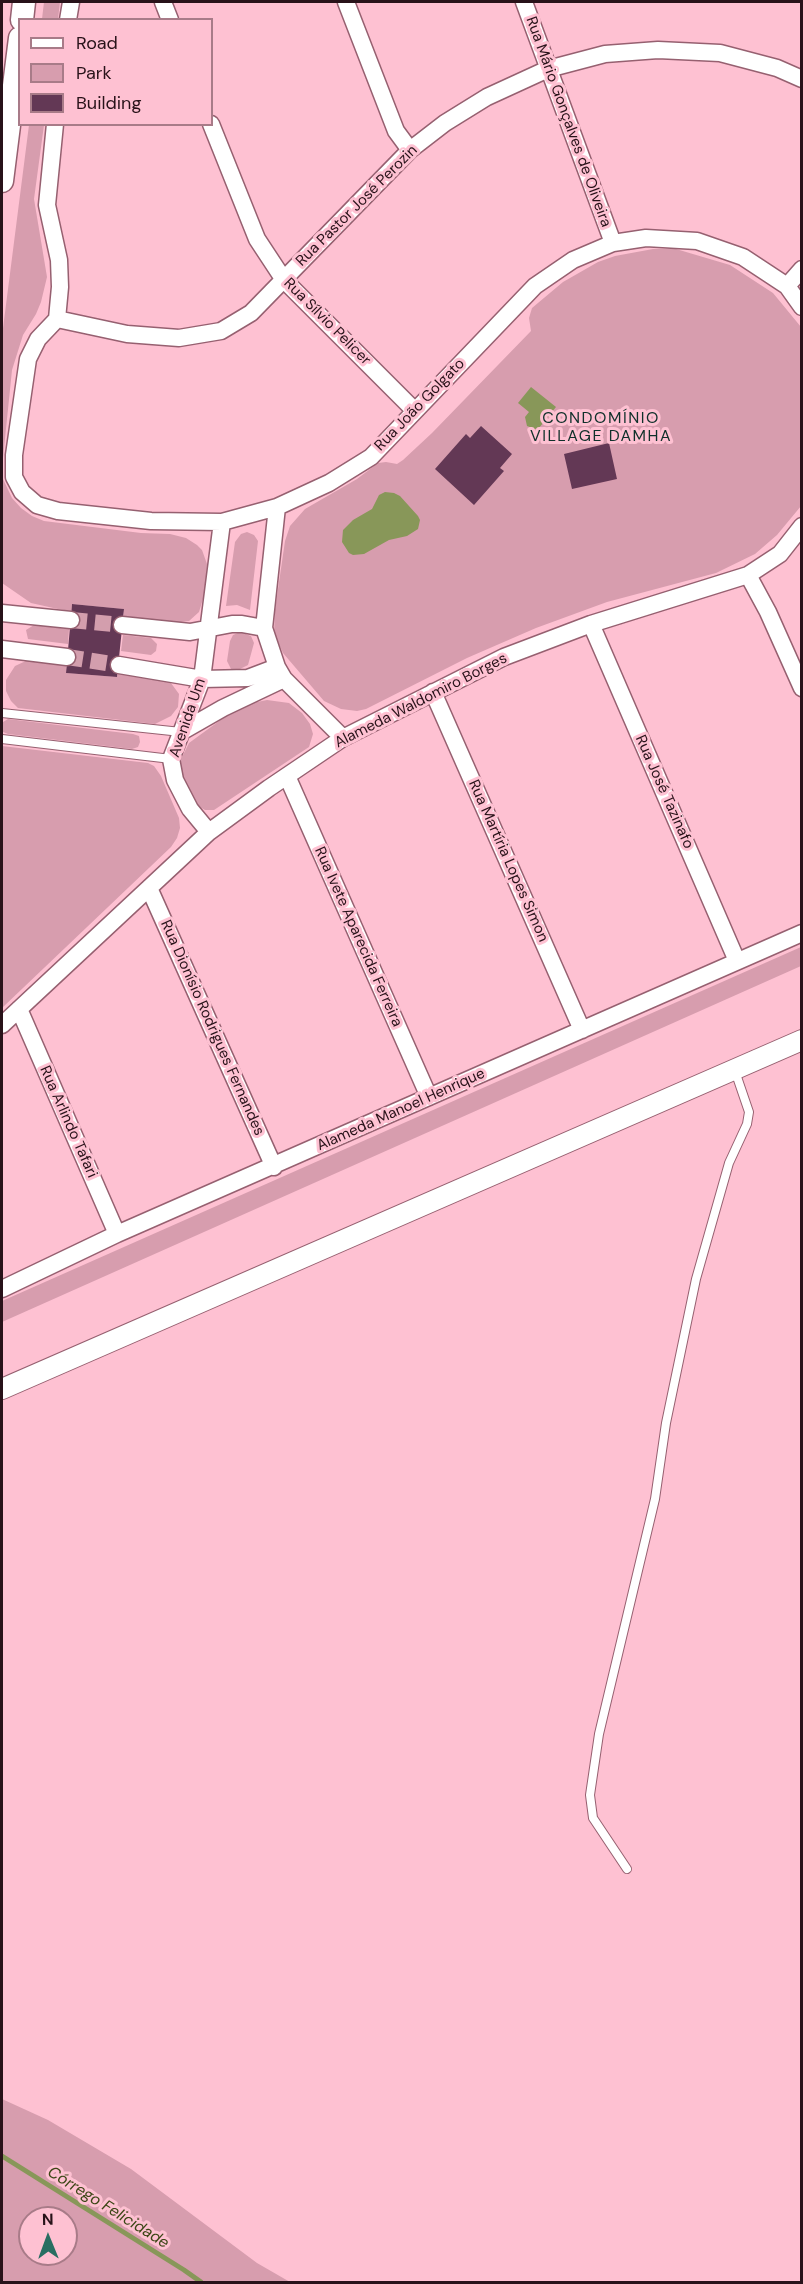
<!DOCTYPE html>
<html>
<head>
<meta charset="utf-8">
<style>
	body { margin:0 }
	#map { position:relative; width:803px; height:2284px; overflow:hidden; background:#fec1d2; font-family:"DM Sans",sans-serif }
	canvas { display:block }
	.frame { position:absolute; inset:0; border:3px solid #281219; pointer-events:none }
	.legend { position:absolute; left:18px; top:18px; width:195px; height:108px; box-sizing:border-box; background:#fec1d2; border:2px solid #a87b88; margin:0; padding:8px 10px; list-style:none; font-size:18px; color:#281219 }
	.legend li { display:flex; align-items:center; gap:12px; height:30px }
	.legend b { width:30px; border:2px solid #a87b88 }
	.north { position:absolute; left:18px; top:2206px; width:60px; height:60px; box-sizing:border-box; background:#fec1d2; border:2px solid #a87b88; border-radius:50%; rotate:359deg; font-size:16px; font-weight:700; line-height:24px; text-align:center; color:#281219 }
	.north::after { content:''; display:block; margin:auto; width:21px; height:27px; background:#296e62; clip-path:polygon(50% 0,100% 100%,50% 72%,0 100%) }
</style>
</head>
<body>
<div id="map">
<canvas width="803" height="2284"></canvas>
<div class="frame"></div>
<ul class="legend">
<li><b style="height:8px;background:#fff"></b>Road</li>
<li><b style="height:16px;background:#d79dae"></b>Park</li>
<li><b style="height:16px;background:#633855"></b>Building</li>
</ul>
<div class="north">N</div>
</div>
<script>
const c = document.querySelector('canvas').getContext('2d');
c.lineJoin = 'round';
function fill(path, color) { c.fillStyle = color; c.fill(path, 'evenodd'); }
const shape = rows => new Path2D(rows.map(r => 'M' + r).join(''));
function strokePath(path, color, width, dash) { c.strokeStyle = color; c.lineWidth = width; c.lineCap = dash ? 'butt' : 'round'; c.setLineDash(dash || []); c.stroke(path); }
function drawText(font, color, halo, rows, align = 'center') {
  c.font = font + ' "DM Sans",sans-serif'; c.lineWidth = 6; c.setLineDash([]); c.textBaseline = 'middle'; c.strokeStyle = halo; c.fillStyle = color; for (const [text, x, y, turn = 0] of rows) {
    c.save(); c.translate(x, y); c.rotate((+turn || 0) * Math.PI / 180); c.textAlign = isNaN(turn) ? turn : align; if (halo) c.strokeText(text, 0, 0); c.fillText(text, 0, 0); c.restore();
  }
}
const green = shape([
	[44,2,60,2,58,19,42,19],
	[29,125,44,125,34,199,47,277,41,302,36,314,23,335,12,370,3,458,3,479,12,498,21,508,32,516,44,521,141,533,170,534,186,538,197,545,202,550,207,564,206,589,199,612,189,621,172,623,124,617,124,609,72,604,71,611,58,609,31,603,2,583,2,336],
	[653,249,676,249,730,265,773,293,801,327,801,506,777,535,755,554,716,573,607,602,536,628,467,658,366,709,357,711,341,709,324,701,283,653,274,633,275,610,285,541,290,526,305,509,357,479,378,463,386,462,397,464,403,460,432,433,531,331,529,318,532,308,563,282,598,262,615,256],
	[247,532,254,535,258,541,250,610,237,605,226,606,235,542,241,534],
	[34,625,69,629,68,644,28,639,26,630],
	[240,632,251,636,254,643,248,665,236,671,231,669,227,661,230,641,233,635],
	[123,635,151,638,157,644,156,651,151,655,121,651],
	[28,660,66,664,66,673,117,677,118,670,168,679,179,694,178,707,171,716,155,724,18,708,11,701,6,691,6,680,15,666],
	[267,700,289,703,302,713,310,724,313,734,309,747,214,810,205,810,196,805,190,799,180,770,181,759,189,743,226,716,247,704],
	[8,719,133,734,139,736,140,742,138,747,132,749,8,734,3,732,2,727,3,722],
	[2,746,148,763,154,766,161,776,179,818,180,828,177,838,171,847,2,1008],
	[801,947,801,966,2,1322,2,1301],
	[2,2099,48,2120,131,2169,257,2263,290,2282,2,2282],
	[30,2218,66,2218,66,2254,30,2254]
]);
const water = shape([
	[531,387,556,407,539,428,535,429,527,426,525,417,529,412,518,403],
	[385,492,394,493,400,496,418,516,420,520,418,529,407,536,389,540,364,554,353,555,349,553,342,542,343,530,353,520,372,509,379,495]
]);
const stream = shape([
	[2,2156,184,2270,201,2282]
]);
const building = shape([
	[481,426,512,454,500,468,504,471,474,505,435,469,466,434,470,438],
	[609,443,617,479,572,489,564,454],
	[72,604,124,609,117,677,66,673]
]);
const minorTunnel = shape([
	[71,620,122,625],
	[67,657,119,665]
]);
const service = shape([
	[2,713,181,732],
	[2,739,171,759],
	[627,1869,593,1818,590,1795,599,1734,655,1499,666,1423,696,1279,729,1163,747,1124,749,1112,735,1071]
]);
const minor = shape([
	[163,2,170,20],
	[346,2,396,131,410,150],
	[524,2,613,243],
	[68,20,71,2],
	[55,124,47,205,59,260,60,287,57,319,38,339,28,359,14,455,14,477,22,492,37,505,58,511,151,521,222,522,277,507,329,483,371,457,535,286,573,260,613,243,646,238,697,241,743,257,787,286,802,307],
	[211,124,257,239,284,280,415,411],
	[787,286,802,269],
	[57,319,127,334,179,338,221,331,251,313,410,150,445,123,487,97,548,69,605,54,658,50,720,53,777,68,802,79],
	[277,507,264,628,277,667,284,679,343,738],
	[748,575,768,612,802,688],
	[2,613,71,620],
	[591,624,737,961],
	[122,625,190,632,232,624,242,624,264,628],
	[2,649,67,657],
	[119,665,202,679,248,678,277,667],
	[433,692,582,1030],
	[181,732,223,708,284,679],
	[287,776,429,1097],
	[209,832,190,809,175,780,171,759,202,679,222,522],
	[149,888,274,1167],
	[19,1009,117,1234],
	[2,1025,209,832,269,788,343,738,504,657,591,624,748,575,780,554,802,526],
	[2,1289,117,1234,802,933]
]);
const tertiary = shape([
	[2,1389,802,1040]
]);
const secondary = shape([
	[22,20,24,2],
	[2,181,20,38]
]);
const streetNames = [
	["Rua Mário Gonçalves de Oliveira",568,122,70],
	["Rua Pastor José Perozin",357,206,-45],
	["Rua Sílvio Pelicer",327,322,45],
	["Rua João Golgato",420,405,-46],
	["Alameda Waldomiro Borges",421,701,-27],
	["Avenida Um",188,718,-71],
	["Rua José Tazinafo",664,792,66],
	["Rua Martíria Lopes Simon",508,861,66],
	["Rua Ivete Aparecida Ferreira",358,937,66],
	["Rua Dionísio Rodrigues Fernandes",212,1028,66],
	["Alameda Manoel Henrique",401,1110,-24],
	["Rua Arlindo Tafari",68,1122,66]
];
const neighbourhoodNames = [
	["CONDOMÍNIO",601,419],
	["VILLAGE DAMHA",601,437]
];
const waterNames = [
	["Córrego Felicidade",108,2208,32]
];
fill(green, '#d79dae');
fill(water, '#889759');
strokePath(stream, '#889759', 5);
fill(building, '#633855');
strokePath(minorTunnel, '#d39ead', 16, [16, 8]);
strokePath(service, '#966070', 10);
strokePath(minor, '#966070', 19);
strokePath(tertiary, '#966070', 22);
strokePath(secondary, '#966070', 25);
strokePath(service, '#fff', 8);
strokePath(minor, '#fff', 16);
strokePath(tertiary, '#fff', 20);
strokePath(secondary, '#fff', 22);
drawText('15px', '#281219', '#fec1d2', streetNames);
c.letterSpacing = '1.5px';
drawText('16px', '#0f302a', '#fec1d2', neighbourhoodNames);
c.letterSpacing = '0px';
drawText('italic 16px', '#3c4616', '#fec1d2', waterNames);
</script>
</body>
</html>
